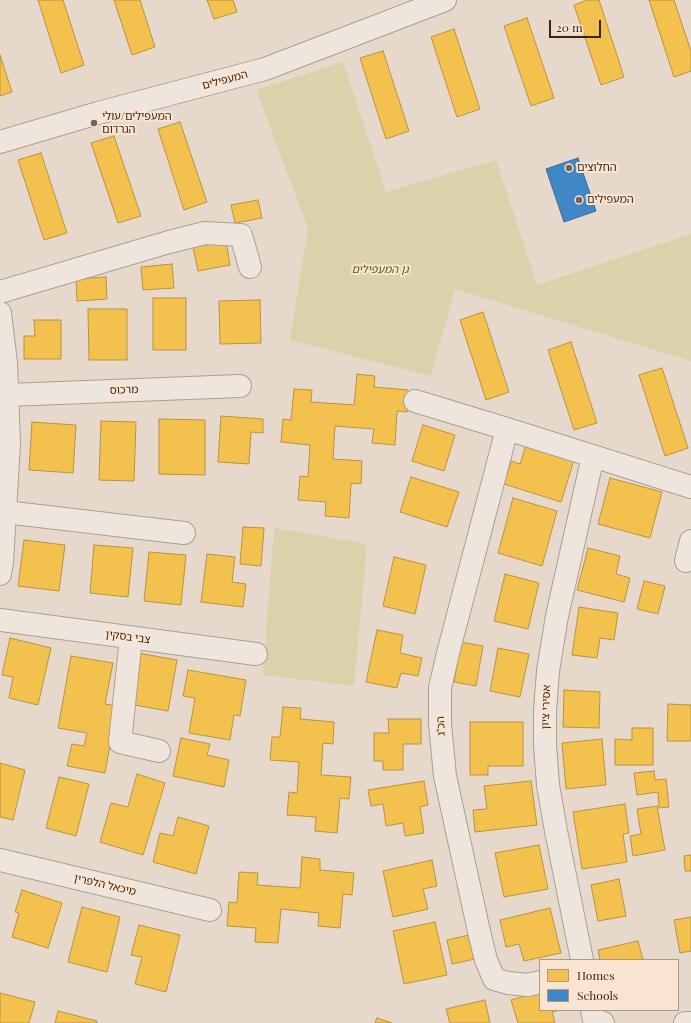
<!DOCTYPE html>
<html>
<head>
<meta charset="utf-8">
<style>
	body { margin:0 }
	#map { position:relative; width:691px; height:1023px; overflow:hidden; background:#e6d8ca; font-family:"Playfair Display",serif }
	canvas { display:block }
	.legend { position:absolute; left:539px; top:959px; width:140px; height:52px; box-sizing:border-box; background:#f9e5cf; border:1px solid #ad9887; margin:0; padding:5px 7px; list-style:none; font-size:12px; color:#3a251b }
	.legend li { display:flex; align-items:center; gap:8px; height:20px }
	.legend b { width:20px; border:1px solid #ad9887 }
	.scale { position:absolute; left:549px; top:20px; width:52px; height:18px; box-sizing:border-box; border:2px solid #3a251b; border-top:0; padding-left:5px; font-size:12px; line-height:14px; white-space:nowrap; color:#3a251b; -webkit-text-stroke:3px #f9e5cf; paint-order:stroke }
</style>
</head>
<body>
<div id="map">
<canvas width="691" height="1023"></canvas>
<ul class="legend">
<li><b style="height:11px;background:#f2c14e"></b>Homes</li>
<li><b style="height:11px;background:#3f88c5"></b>Schools</li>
</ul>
<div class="scale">20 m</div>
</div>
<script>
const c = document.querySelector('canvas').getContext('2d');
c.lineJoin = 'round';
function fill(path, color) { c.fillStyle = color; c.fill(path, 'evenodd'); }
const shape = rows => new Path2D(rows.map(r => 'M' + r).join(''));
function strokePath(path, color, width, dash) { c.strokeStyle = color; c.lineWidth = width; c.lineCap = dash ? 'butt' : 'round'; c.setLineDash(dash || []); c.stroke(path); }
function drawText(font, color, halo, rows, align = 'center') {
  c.font = font + ' "Playfair Display","Noto Sans Hebrew",serif'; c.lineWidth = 4; c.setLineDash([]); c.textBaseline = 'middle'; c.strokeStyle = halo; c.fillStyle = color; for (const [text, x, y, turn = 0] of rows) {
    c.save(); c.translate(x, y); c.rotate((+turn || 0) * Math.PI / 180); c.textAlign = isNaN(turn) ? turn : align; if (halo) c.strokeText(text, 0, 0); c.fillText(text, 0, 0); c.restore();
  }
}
const green = shape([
	[343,62,386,192,496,160,537,285,691,234,691,361,455,289,431,376,290,340,308,228,256,90],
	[274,528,367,544,354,686,263,675]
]);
const homes = shape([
	[38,0,63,0,84,65,61,73,38,0],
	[114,0,140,0,155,47,132,55,114,0],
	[207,0,233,0,237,12,214,19,207,0],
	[588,0,599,0,624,77,601,85,574,5,588,0],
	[649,0,674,0,691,51,691,71,674,77,649,0],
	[527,18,554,98,531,106,504,26,527,18],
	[454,29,480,109,457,117,431,37,454,29],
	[383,51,409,131,386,139,360,58,383,51],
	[0,55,12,92,0,96,0,55],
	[180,122,207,202,184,210,158,129,180,122],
	[114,136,141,216,118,223,91,143,114,136],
	[41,153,67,233,44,240,18,160,41,153],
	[258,200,262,218,235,223,231,205,258,200],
	[226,241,230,265,198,271,193,247,226,241],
	[172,264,174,288,143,290,141,267,172,264],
	[106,277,107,299,77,301,76,279,106,277],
	[153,298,186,298,186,350,153,350,153,298],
	[260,300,261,343,220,344,219,301,260,300],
	[88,309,127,309,127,360,89,360,88,309],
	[483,312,509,392,486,400,460,320,483,312],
	[34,320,61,320,61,359,24,359,24,336,35,336,34,320],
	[571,342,597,423,574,430,548,350,571,342],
	[662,368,688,448,665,456,639,375,662,368],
	[357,374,375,376,374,387,408,390,407,412,397,411,395,445,372,443,374,429,335,426,333,459,362,461,361,484,351,483,349,518,325,516,326,502,298,500,300,476,308,477,310,445,281,442,283,419,291,420,294,389,312,390,311,402,354,405,357,374],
	[221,416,263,419,263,433,251,432,249,464,218,462,221,416],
	[159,419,205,420,205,475,159,474,159,419],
	[101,421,136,422,134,481,99,480,101,421],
	[32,422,76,425,73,473,29,470,32,422],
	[423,425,455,435,444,471,412,461,423,425],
	[526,445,574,460,561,502,504,484,511,461,520,464,526,445],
	[411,477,459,492,447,527,400,512,411,477],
	[610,478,662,492,650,538,598,524,610,478],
	[513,498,557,511,542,566,498,553,513,498],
	[243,527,264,528,261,566,240,564,243,527],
	[24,540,65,545,59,591,18,586,24,540],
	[94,545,133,548,128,597,90,593,94,545],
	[588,548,620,556,616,574,630,578,624,602,577,590,588,548],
	[149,552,186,555,181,605,144,601,149,552],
	[207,554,235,557,232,582,246,584,243,607,201,602,207,554],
	[394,557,426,565,415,614,383,606,394,557],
	[505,574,539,583,528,629,494,621,505,574],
	[644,581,665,586,658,614,637,609,644,581],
	[579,607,618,613,614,640,600,638,597,658,572,655,579,607],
	[377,630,403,635,400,653,422,658,418,676,401,673,397,688,366,682,377,630],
	[10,638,51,648,38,705,9,698,13,677,2,675,10,638],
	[461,642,483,646,476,686,454,682,461,642],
	[498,648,529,654,520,697,490,691,498,648],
	[138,653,177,660,168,711,129,704,138,653],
	[71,656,113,663,105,704,117,706,105,773,67,766,72,744,84,746,87,733,58,728,71,656],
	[188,670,246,680,240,716,234,715,230,740,189,733,195,698,183,696,188,670],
	[564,690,600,692,599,728,563,727,564,690],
	[668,704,691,705,691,741,667,741,668,704],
	[283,707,301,708,300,719,334,722,333,744,323,743,321,775,351,777,349,799,340,798,337,833,315,831,316,817,287,815,289,792,297,793,299,762,270,760,272,737,280,737,283,707],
	[388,719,421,719,421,744,403,744,403,770,383,770,383,761,374,761,374,733,389,733,388,719],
	[470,722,523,722,523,766,488,766,488,775,470,775,470,722],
	[632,728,653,728,653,765,615,765,615,739,632,740,632,728],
	[181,738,210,744,207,755,229,760,224,787,173,776,181,738],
	[602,739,606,785,566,789,562,743,602,739],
	[0,763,25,770,13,820,0,817,0,763],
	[654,771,655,780,666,779,669,807,659,808,658,792,637,795,634,773,654,771],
	[137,774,165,783,143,855,100,842,111,803,128,807,137,774],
	[59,777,89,784,76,836,46,828,59,777],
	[424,781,428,805,420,807,424,833,405,836,403,823,386,826,383,804,371,806,368,790,424,781],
	[531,781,537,825,475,832,473,810,487,809,484,786,531,781],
	[625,804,629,833,623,834,627,862,582,869,573,812,625,804],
	[657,806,665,850,633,856,630,836,641,834,637,809,657,806],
	[178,817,209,826,196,874,153,862,160,833,173,836,178,817],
	[539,845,548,889,504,897,495,853,539,845],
	[691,855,691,871,685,871,684,856,691,855],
	[302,857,320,859,320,870,354,873,352,895,343,894,340,928,318,926,319,913,281,909,278,943,255,942,256,928,227,926,229,902,237,903,239,872,258,873,257,885,300,888,302,857],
	[432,860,437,886,423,889,428,909,393,917,383,871,432,860],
	[619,879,626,916,598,921,591,885,619,879],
	[22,890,62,903,48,948,12,937,19,913,15,912,22,890],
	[82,907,120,917,107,972,68,962,82,907],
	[550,908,561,953,524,961,519,944,506,947,500,920,550,908],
	[691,917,691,951,680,953,674,920,691,917],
	[435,922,447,975,404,984,393,931,435,922],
	[139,925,180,935,166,992,135,984,142,957,131,955,139,925],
	[469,935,475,959,452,964,447,940,469,935],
	[638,941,643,960,600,960,598,950,638,941],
	[540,992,540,1010,560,1010,552,1012,555,1023,518,1023,511,1000,540,992],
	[0,993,35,1002,29,1023,0,1023,0,993],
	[485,1000,490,1023,450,1023,446,1009,485,1000],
	[58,1011,97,1021,97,1023,55,1023,58,1011],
	[377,1018,392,1023,375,1023,377,1018]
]);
const schools = shape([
	[578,158,596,211,564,222,546,169,578,158]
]);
const minor = shape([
	[0,142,98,113,265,69,445,0],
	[0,292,169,242,205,233,241,235,250,267],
	[0,313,6,363,9,444,2,562,0,574],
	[8,395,240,386],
	[415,401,507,429,691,487],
	[507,429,448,653,440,688,440,724,445,776,480,936,486,960,494,979,508,983,528,985,540,982],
	[5,512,184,533],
	[686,561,691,541],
	[0,620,256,654],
	[131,638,120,742,159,751],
	[0,860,210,910],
	[582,960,556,831,548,785,545,745,545,711,548,671,557,616,593,456],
	[592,1010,594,1020,603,1023],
	[685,1023,691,1023]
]);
const markers = [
	[94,123,4,"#766458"],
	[569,168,4,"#766458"],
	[579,200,4,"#766458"]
];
const streetNames = [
	["המעפילים",225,80,-15],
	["מרכוס",124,390,-2],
	["צבי בסקין",128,637,7],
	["אסירי ציון",546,707,-88],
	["הכ\"ג",441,726,-93],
	["מיכאל הלפרין",105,885,13]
];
const poiNames = [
	["המעפילים/עולי",102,117],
	["הגרדום",102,130],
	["החלוצים",577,168],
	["המעפילים",587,200]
];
const parkNames = [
	["גן המעפילים",380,270]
];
fill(green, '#dad2ab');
fill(homes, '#f2c14e');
strokePath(homes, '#bb923f', 1);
fill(schools, '#3f88c5');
strokePath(schools, '#3e6a92', 1);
strokePath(minor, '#ab9e94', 24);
strokePath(minor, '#eee6dd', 22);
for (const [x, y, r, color] of markers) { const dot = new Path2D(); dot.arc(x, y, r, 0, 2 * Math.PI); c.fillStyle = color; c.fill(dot); strokePath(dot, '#f9e5cf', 1.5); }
drawText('11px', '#3a251b', '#f9e5cf', streetNames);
drawText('11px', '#3a251b', '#f9e5cf', poiNames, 'left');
drawText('italic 11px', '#555920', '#f9e5cf', parkNames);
</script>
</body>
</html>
